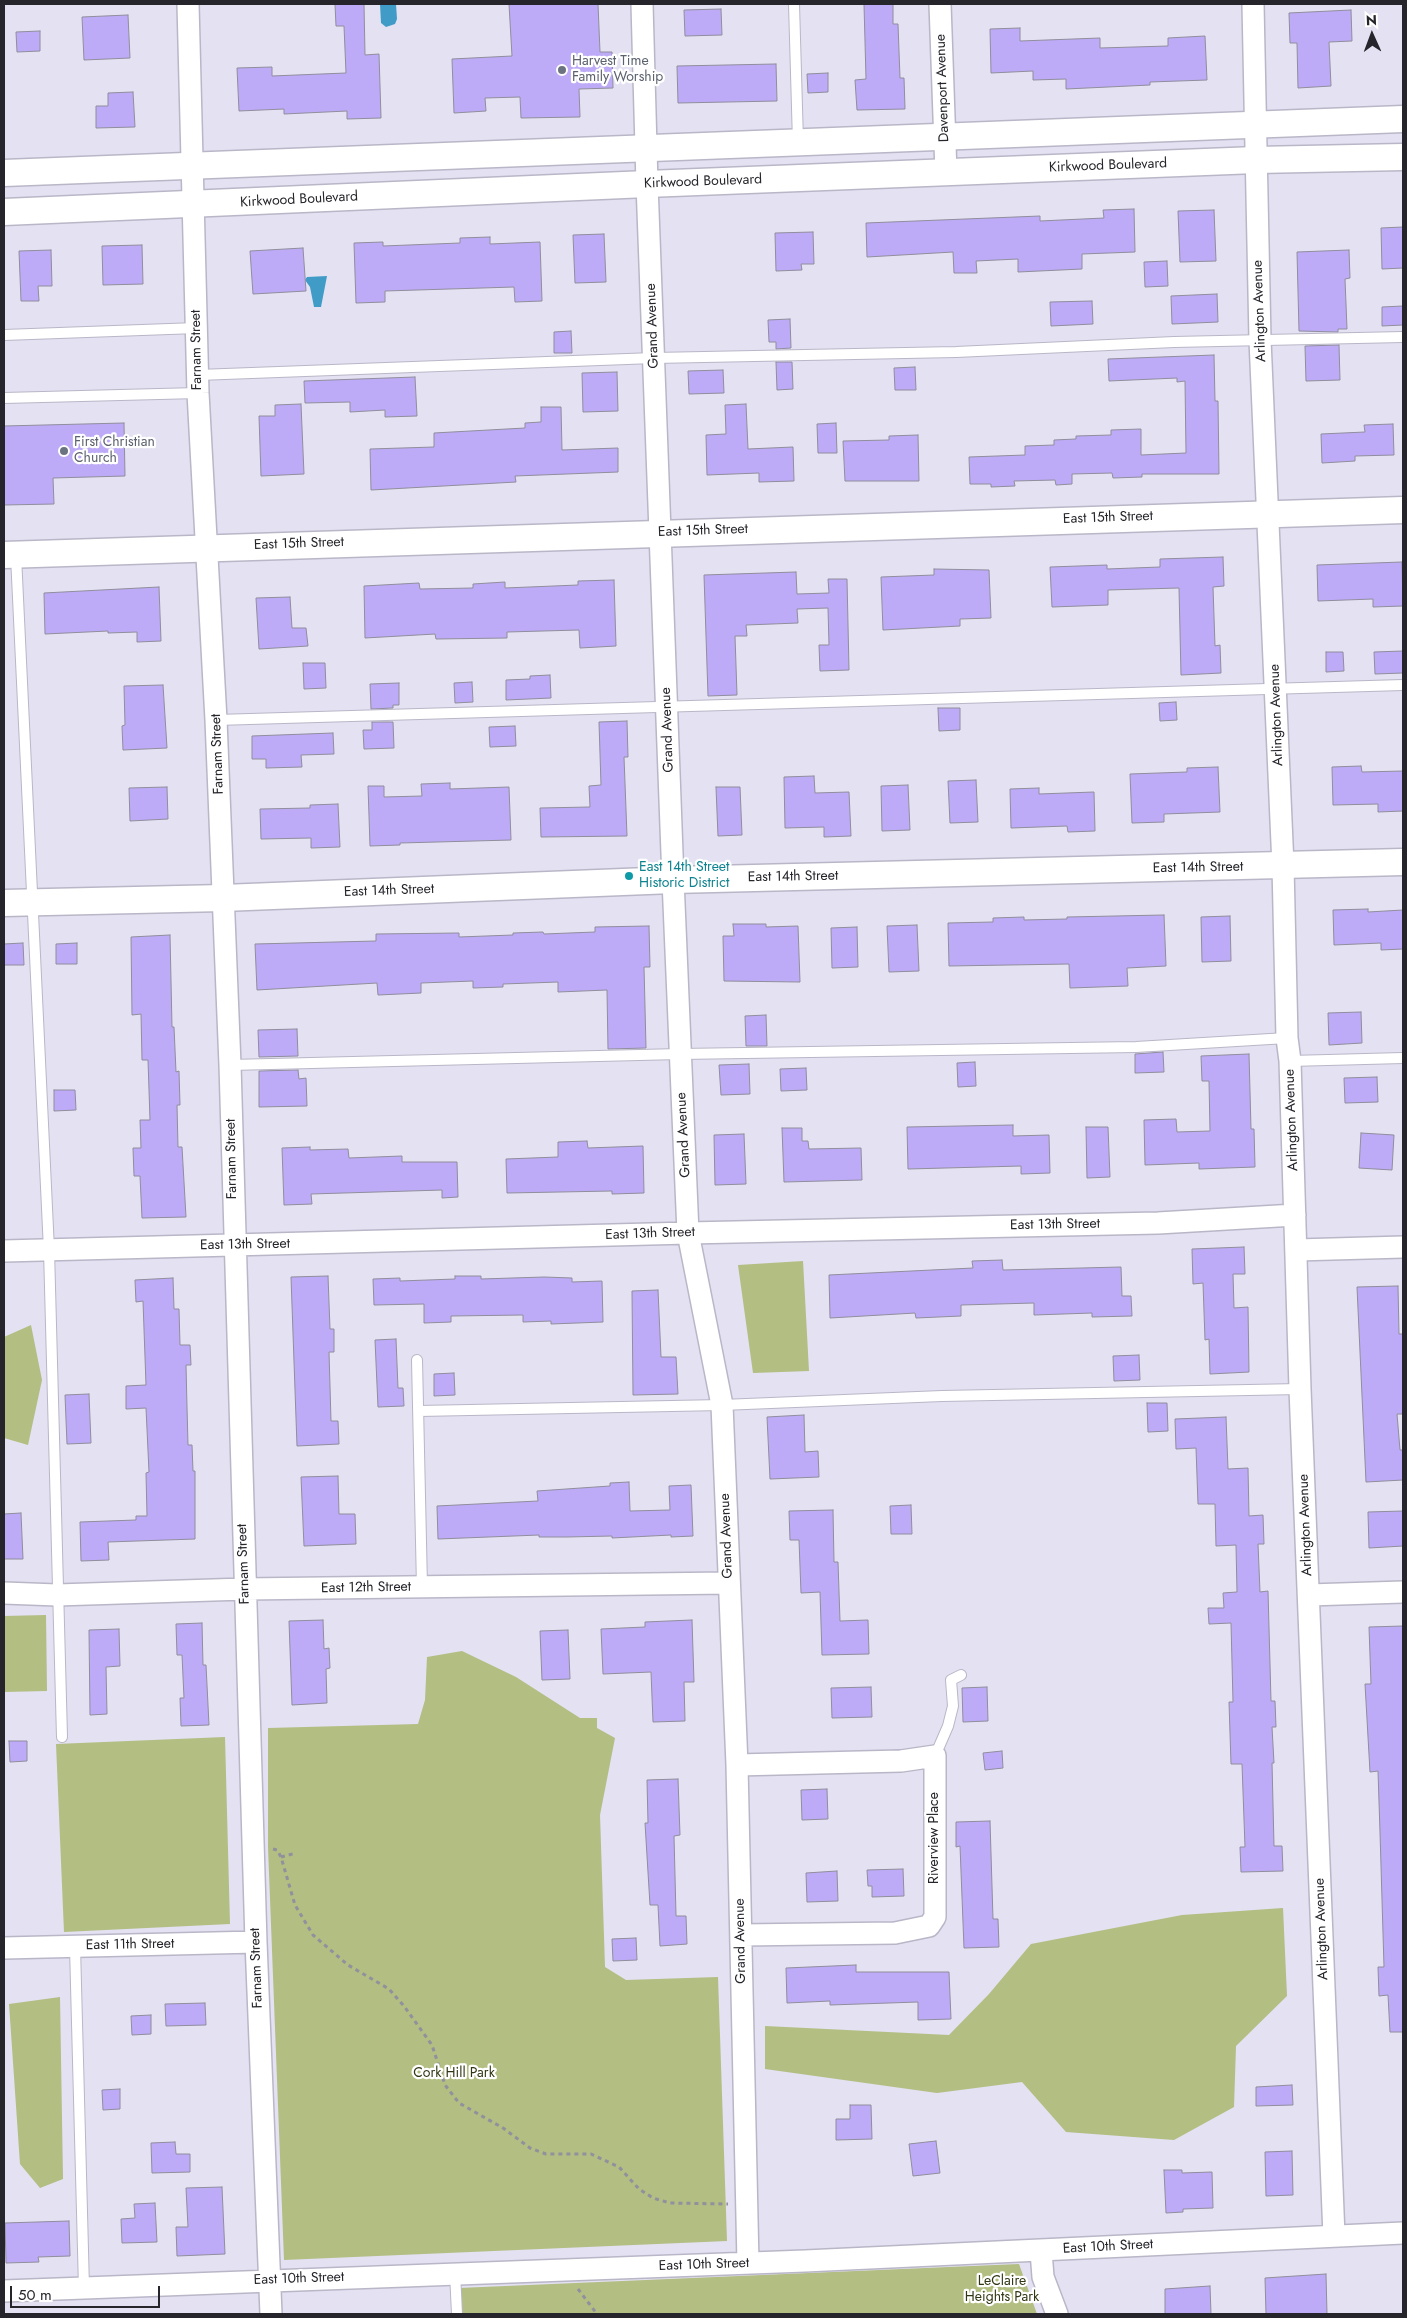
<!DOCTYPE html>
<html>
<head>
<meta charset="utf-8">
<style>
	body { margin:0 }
	#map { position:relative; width:1407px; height:2318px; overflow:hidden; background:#e3e1f2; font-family:Jost,sans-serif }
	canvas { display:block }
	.frame { position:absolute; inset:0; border:5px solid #25252b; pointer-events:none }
	.north { position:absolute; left:1347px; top:10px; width:50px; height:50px; -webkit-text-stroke:4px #fff; paint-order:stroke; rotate:358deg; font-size:14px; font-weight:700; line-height:20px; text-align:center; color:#25252b }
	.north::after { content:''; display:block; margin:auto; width:18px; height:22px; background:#25252b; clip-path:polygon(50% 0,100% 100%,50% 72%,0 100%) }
	.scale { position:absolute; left:10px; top:2286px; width:150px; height:22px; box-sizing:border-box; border:2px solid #25252b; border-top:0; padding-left:6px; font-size:15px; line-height:18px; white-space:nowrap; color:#25252b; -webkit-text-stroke:4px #fff; paint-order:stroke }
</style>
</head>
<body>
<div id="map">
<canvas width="1407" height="2318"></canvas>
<div class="frame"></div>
<div class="north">N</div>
<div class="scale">50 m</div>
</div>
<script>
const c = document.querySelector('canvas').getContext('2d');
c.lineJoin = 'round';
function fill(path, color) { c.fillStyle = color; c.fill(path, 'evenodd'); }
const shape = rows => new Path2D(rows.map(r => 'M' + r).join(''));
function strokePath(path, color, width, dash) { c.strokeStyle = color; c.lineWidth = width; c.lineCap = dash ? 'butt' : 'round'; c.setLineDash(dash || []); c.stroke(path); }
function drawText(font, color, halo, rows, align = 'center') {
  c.font = font + ' Jost,sans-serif'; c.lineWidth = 4.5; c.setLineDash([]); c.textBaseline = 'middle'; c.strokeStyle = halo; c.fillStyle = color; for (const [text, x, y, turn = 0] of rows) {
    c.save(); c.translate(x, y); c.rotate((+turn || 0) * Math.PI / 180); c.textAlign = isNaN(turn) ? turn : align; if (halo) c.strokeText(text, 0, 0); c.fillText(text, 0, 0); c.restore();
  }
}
const green = shape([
	[803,1261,809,1371,753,1373,738,1265],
	[31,1325,42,1380,28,1445,4,1438,4,1337],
	[46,1615,47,1691,4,1692,4,1616],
	[462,1651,516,1677,580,1718,597,1718,597,1728,615,1738,600,1815,605,1967,626,1980,718,1977,727,2241,284,2260,268,1847,268,1728,418,1724,425,1700,427,1657],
	[225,1737,230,1924,64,1932,56,1744],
	[1283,1908,1287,1996,1236,2046,1234,2107,1174,2140,1066,2132,1022,2082,937,2093,765,2069,765,2026,949,2035,989,1994,1031,1944,1182,1915],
	[60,1997,63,2179,40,2188,20,2164,9,2004],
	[1019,2264,1037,2314,460,2314,459,2288]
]);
const water = shape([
	[380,4,396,4,397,19,395,24,386,27,381,23],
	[327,276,321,307,314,307,310,287,305,280,307,277]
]);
const building = shape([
	[335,4,364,4,365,55,379,54,381,118,347,119,347,111,284,114,284,109,239,111,237,68,272,67,272,76,346,73,344,26,336,26,335,4],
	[509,4,598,4,600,52,612,52,613,88,579,89,580,117,521,118,520,97,485,98,486,111,454,113,452,59,512,56,509,4],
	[864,4,893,4,893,24,898,24,900,78,904,78,905,109,857,110,855,80,866,79,864,4],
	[721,9,722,35,685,36,684,10,721,9],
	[1351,10,1352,41,1329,42,1331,86,1298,88,1297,43,1290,43,1289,13,1351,10],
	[128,15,130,58,84,60,82,17,128,15],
	[1020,28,1020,41,1100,38,1100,48,1168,46,1168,38,1205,36,1207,80,1150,82,1150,85,1066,89,1066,79,1033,80,1033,71,991,73,990,29,1020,28],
	[40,31,40,51,17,52,16,32,40,31],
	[776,64,777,101,678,103,677,66,776,64],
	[828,73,828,92,808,93,807,74,828,73],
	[133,92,135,127,96,128,96,106,108,106,108,93,133,92],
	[1134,209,1135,252,1082,254,1082,269,1018,272,1018,259,976,261,977,273,954,273,953,252,867,257,866,223,1040,216,1040,221,1104,218,1103,210,1134,209],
	[1214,210,1216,261,1180,262,1178,211,1214,210],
	[1403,227,1403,268,1382,269,1381,228,1403,227],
	[813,232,814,264,801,264,802,270,776,271,775,233,813,232],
	[604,234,606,282,575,283,573,235,604,234],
	[490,237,490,244,540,242,542,301,515,302,514,287,385,291,385,302,356,303,354,243,383,242,383,246,460,243,460,238,490,237],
	[142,245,143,284,103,285,102,246,142,245],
	[303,248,306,291,253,294,250,251,303,248],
	[51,250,52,286,38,286,39,301,21,301,19,251,51,250],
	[1349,250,1350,278,1345,279,1347,329,1338,329,1338,332,1299,331,1297,252,1349,250],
	[1167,261,1168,286,1145,287,1144,262,1167,261],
	[1217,294,1218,322,1172,324,1171,296,1217,294],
	[1092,301,1093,324,1051,326,1050,302,1092,301],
	[1403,306,1403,325,1382,326,1382,307,1403,306],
	[790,319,791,348,776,349,776,342,769,342,768,320,790,319],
	[571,331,572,353,554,353,554,332,571,331],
	[1339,345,1340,380,1306,381,1305,346,1339,345],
	[1214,355,1215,401,1218,401,1219,474,1142,474,1142,477,1113,478,1112,473,1072,474,1072,484,1056,485,1055,480,1014,481,1015,486,991,487,991,484,970,484,969,457,1025,455,1025,446,1054,445,1054,440,1076,439,1076,436,1111,435,1111,430,1141,429,1141,455,1186,453,1185,381,1177,382,1177,378,1109,381,1108,359,1214,355],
	[776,362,792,362,793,389,777,390,776,362],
	[915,367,916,390,895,390,894,368,915,367],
	[723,370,724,393,689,394,688,371,723,370],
	[617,372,618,411,583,412,582,373,617,372],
	[415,377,417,416,385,417,385,410,350,412,350,402,305,403,304,381,415,377],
	[301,404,304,474,261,476,259,416,275,416,275,405,301,404],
	[746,404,748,449,793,447,794,481,759,482,759,473,707,475,706,435,726,434,725,405,746,404],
	[541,407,561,407,562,450,618,448,618,472,515,476,516,482,371,490,370,449,434,447,434,433,525,428,525,423,541,422,541,407],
	[124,423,125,476,53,478,54,504,4,505,4,426,124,423],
	[836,423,837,453,818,453,817,424,836,423],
	[1393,424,1394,455,1355,456,1355,461,1322,463,1321,434,1365,432,1364,425,1393,424],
	[918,435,919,481,845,481,843,441,889,440,889,436,918,435],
	[1223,557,1224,586,1213,587,1215,646,1220,645,1221,673,1181,675,1179,588,1108,590,1108,605,1052,607,1050,567,1107,565,1107,569,1160,567,1160,559,1223,557],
	[1402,562,1403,606,1373,607,1373,599,1318,601,1317,565,1402,562],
	[934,569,989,570,991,618,960,619,960,626,883,630,881,577,934,575,934,569],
	[796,572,797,594,829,593,828,579,847,579,849,670,820,671,819,645,829,645,828,608,797,609,798,623,746,625,747,636,735,636,737,695,708,696,704,575,796,572],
	[614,580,616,646,580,648,579,630,507,632,507,638,436,639,435,634,365,638,364,586,419,583,420,589,473,588,473,584,505,582,505,588,578,585,578,581,614,580],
	[159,587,161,641,137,642,137,632,108,633,108,631,45,634,44,593,159,587],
	[290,597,292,628,306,628,308,646,259,649,256,598,290,597],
	[1403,651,1403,673,1375,674,1374,652,1403,651],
	[1326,652,1343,652,1344,671,1326,672,1326,652],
	[303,663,325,663,326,688,304,689,303,663],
	[550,675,551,698,506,700,506,680,530,679,530,676,550,675],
	[472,682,473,702,455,703,454,683,472,682],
	[399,683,399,705,393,705,393,708,371,709,370,684,399,683],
	[163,685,167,748,123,750,122,726,125,725,124,686,163,685],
	[1176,702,1177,720,1160,721,1159,703,1176,702],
	[938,708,960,708,960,730,939,731,938,708],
	[627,721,628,757,624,757,627,836,541,837,540,808,590,807,589,786,601,785,599,722,627,721],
	[372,722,393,722,394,748,364,749,363,730,372,730,372,722],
	[515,726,516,746,490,747,489,727,515,726],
	[333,733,334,754,301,755,302,767,266,768,266,759,252,759,252,736,333,733],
	[1361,766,1362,772,1403,771,1403,811,1378,812,1378,804,1333,805,1332,767,1361,766],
	[1218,767,1220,812,1164,814,1164,822,1132,823,1130,774,1187,772,1187,768,1218,767],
	[814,776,815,793,849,792,851,836,824,837,824,827,785,828,784,777,814,776],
	[976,780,978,822,950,823,948,781,976,780],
	[450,783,450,789,509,787,511,840,400,843,400,845,370,846,368,786,384,786,384,797,422,796,421,784,450,783],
	[908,785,910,830,882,831,881,786,908,785],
	[167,787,168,819,130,821,129,788,167,787],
	[716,787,740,787,742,835,718,836,716,787],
	[1039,788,1039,794,1094,792,1095,831,1068,832,1067,826,1011,828,1010,789,1039,788],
	[338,804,340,847,311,848,311,838,261,839,260,809,310,808,310,805,338,804],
	[1368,909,1368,912,1403,910,1403,949,1381,950,1381,943,1334,945,1333,910,1368,909],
	[1164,915,1166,966,1127,968,1128,986,1070,988,1069,964,949,966,948,923,993,922,993,918,1024,917,1024,920,1067,919,1067,917,1164,915],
	[1230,916,1231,961,1202,962,1201,917,1230,916],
	[733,924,766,924,766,927,798,926,800,982,724,981,723,936,734,936,733,924],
	[917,925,919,971,889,972,887,926,917,925],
	[649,926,650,967,644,967,646,1048,608,1049,607,990,558,992,558,982,503,984,503,987,473,988,473,981,421,983,421,993,378,995,377,983,257,990,255,944,376,941,376,934,459,933,459,937,513,935,513,933,543,932,544,934,595,932,595,927,649,926],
	[857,927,858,967,832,968,831,928,857,927],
	[170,935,172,1027,174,1027,176,1072,179,1071,180,1105,177,1105,178,1147,182,1147,186,1217,142,1218,140,1176,134,1176,133,1148,141,1148,140,1120,150,1120,148,1060,142,1060,141,1014,132,1015,131,937,170,935],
	[23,943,24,965,4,965,4,944,23,943],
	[77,943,77,964,56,964,56,944,77,943],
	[1361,1012,1362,1043,1329,1045,1328,1013,1361,1012],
	[766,1015,767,1046,746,1046,745,1016,766,1015],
	[297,1029,298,1056,259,1057,258,1030,297,1029],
	[1163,1052,1164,1072,1135,1073,1135,1054,1163,1052],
	[1249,1054,1251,1129,1254,1129,1255,1167,1199,1169,1199,1163,1145,1165,1144,1120,1176,1119,1177,1132,1210,1131,1209,1081,1202,1081,1201,1056,1249,1054],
	[975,1062,976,1086,958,1087,957,1063,975,1062],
	[749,1064,750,1094,721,1095,719,1065,749,1064],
	[806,1068,807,1090,781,1091,780,1069,806,1068],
	[298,1070,299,1079,306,1078,307,1106,259,1107,259,1071,298,1070],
	[1377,1077,1378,1102,1345,1103,1344,1078,1377,1077],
	[54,1090,75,1090,76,1110,54,1111,54,1090],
	[1013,1125,1013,1136,1049,1135,1050,1173,1021,1174,1021,1166,908,1169,907,1127,1013,1125],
	[1086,1127,1108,1127,1110,1177,1087,1178,1086,1127],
	[782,1128,802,1128,802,1141,808,1141,809,1149,861,1148,862,1180,784,1182,782,1128],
	[1361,1133,1394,1135,1392,1170,1359,1168,1361,1133],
	[744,1134,746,1184,715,1185,714,1135,744,1134],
	[587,1141,588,1148,643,1146,644,1193,612,1194,612,1191,507,1193,506,1159,558,1157,558,1142,587,1141],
	[310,1147,310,1150,348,1149,349,1158,402,1156,402,1162,457,1162,458,1197,442,1198,442,1190,311,1194,312,1204,284,1205,282,1148,310,1147],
	[1244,1247,1245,1274,1233,1274,1234,1308,1248,1307,1249,1372,1210,1374,1209,1339,1205,1340,1203,1283,1193,1284,1192,1249,1244,1247],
	[1002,1260,1003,1270,1121,1267,1122,1296,1131,1296,1132,1316,1092,1317,1092,1313,1034,1315,1034,1303,961,1305,961,1316,916,1318,915,1313,830,1318,829,1275,973,1268,972,1261,1002,1260],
	[328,1276,330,1329,334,1329,334,1352,329,1352,331,1421,338,1421,339,1444,297,1446,291,1277,328,1276],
	[455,1276,481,1276,481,1279,544,1277,572,1278,572,1282,602,1281,603,1322,551,1324,551,1321,523,1322,523,1315,451,1316,451,1322,424,1323,424,1304,374,1305,373,1279,400,1278,400,1281,455,1279,455,1276],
	[173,1278,174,1309,179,1309,180,1345,190,1345,191,1365,186,1365,187,1407,188,1445,192,1445,193,1471,195,1471,195,1539,108,1542,109,1560,81,1561,80,1522,136,1520,136,1516,147,1516,146,1473,149,1472,146,1408,126,1409,126,1386,146,1385,143,1301,136,1302,135,1280,173,1278],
	[1398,1286,1399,1334,1403,1334,1403,1414,1397,1414,1400,1450,1403,1450,1403,1480,1366,1482,1357,1287,1398,1286],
	[658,1290,661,1357,676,1357,678,1394,633,1395,632,1291,658,1290],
	[396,1339,398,1388,403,1388,404,1406,378,1407,375,1340,396,1339],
	[1139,1355,1140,1380,1114,1381,1113,1356,1139,1355],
	[454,1373,455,1395,434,1396,434,1374,454,1373],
	[89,1394,91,1443,67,1444,65,1395,89,1394],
	[1147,1403,1167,1403,1168,1431,1148,1432,1147,1403],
	[804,1415,805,1452,818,1451,819,1477,770,1479,767,1417,804,1415],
	[1226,1417,1228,1469,1248,1468,1249,1516,1263,1515,1264,1544,1258,1544,1260,1592,1268,1591,1271,1701,1275,1701,1276,1727,1272,1727,1274,1763,1272,1763,1274,1846,1282,1846,1283,1871,1241,1872,1240,1847,1245,1847,1242,1764,1231,1764,1229,1702,1233,1702,1231,1623,1209,1624,1208,1608,1224,1608,1223,1593,1237,1592,1236,1545,1216,1546,1215,1504,1198,1504,1196,1448,1176,1449,1175,1419,1226,1417],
	[338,1476,339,1514,355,1514,356,1544,304,1546,301,1477,338,1476],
	[629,1482,630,1511,670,1510,669,1486,691,1485,693,1536,671,1537,671,1535,612,1538,612,1536,567,1537,539,1537,539,1535,438,1539,437,1506,538,1501,537,1491,610,1486,610,1483,629,1482],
	[911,1505,912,1534,891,1534,890,1506,911,1505],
	[833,1510,834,1562,838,1562,840,1621,868,1620,869,1654,822,1655,820,1592,801,1593,799,1540,790,1540,789,1511,833,1510],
	[1403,1511,1403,1546,1369,1548,1368,1512,1403,1511],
	[21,1513,23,1559,4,1559,4,1514,21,1513],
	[323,1620,324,1649,329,1648,330,1668,326,1669,327,1703,292,1705,289,1621,323,1620],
	[692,1620,694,1682,684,1682,685,1721,653,1722,651,1672,603,1674,601,1629,645,1627,645,1622,692,1620],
	[202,1623,203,1665,206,1665,209,1725,181,1726,180,1698,184,1698,182,1655,177,1655,176,1624,202,1623],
	[1403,1626,1403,2032,1390,2032,1388,1995,1379,1996,1378,1967,1384,1967,1380,1832,1378,1771,1370,1772,1365,1684,1371,1684,1369,1627,1403,1626],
	[119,1629,120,1666,106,1667,107,1714,90,1715,89,1630,119,1629],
	[568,1630,570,1679,542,1680,540,1631,568,1630],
	[871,1687,872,1717,832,1718,831,1688,871,1687],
	[987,1687,988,1721,963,1722,962,1688,987,1687],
	[9,1741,27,1741,27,1761,10,1762,9,1741],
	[1002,1751,1003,1768,985,1770,983,1753,1002,1751],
	[678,1779,680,1835,674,1836,676,1916,686,1916,687,1944,660,1946,658,1905,650,1905,645,1823,648,1823,647,1780,678,1779],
	[827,1789,828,1819,802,1820,801,1790,827,1789],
	[990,1821,993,1919,998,1919,999,1947,964,1948,960,1846,956,1847,956,1822,990,1821],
	[903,1869,904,1896,872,1897,872,1886,868,1886,867,1870,903,1869],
	[837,1871,838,1901,807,1902,806,1873,837,1871],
	[636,1938,637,1960,613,1961,612,1939,636,1938],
	[856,1965,856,1972,949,1972,951,2019,918,2020,918,2002,830,2005,830,2001,787,2003,786,1968,856,1965],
	[205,2003,206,2025,166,2026,165,2004,205,2003],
	[151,2015,151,2034,132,2035,131,2016,151,2015],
	[1292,2085,1293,2105,1256,2106,1256,2087,1292,2085],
	[120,2089,120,2109,103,2110,102,2090,120,2089],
	[850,2105,871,2105,872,2139,836,2140,836,2119,850,2119,850,2105],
	[936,2141,940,2173,913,2176,909,2144,936,2141],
	[175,2142,176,2154,190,2154,190,2172,152,2173,151,2143,175,2142],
	[1292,2151,1293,2195,1266,2196,1265,2152,1292,2151],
	[1164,2170,1182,2170,1182,2173,1212,2172,1213,2208,1183,2209,1183,2212,1166,2213,1164,2170],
	[222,2187,225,2254,177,2256,176,2227,188,2227,186,2188,222,2187],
	[155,2203,157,2242,122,2243,121,2219,135,2218,134,2204,155,2203],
	[69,2221,70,2256,38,2257,39,2262,6,2263,5,2223,69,2221],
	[1326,2274,1327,2314,1266,2314,1265,2278,1326,2274],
	[1210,2286,1211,2314,1165,2314,1165,2289,1210,2286]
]);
const path = shape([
	[273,1849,277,1850,281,1857,295,1905,313,1935,348,1965,389,1989,404,2006,432,2045,445,2085,459,2103,503,2128,530,2148,546,2154,591,2154,619,2167,639,2189,653,2198,670,2203,728,2204],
	[281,1857,296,1853],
	[578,2289,597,2314]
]);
const service = shape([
	[794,4,798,142],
	[4,335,197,328],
	[198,375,654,358,956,352,1174,342,1403,337],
	[4,398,198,393],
	[16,556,49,1250,62,1737],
	[216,720,1403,685],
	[1290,1061,1403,1058],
	[230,1065,680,1054,1136,1047,1287,1038],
	[417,1360,422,1587],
	[419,1411,722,1405,942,1396,1300,1389],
	[935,1756,948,1726,953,1706,951,1680,961,1675],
	[75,1947,84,2288],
	[455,2273,457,2314]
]);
const minor = shape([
	[188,4,198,393,216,720,230,1065,256,1942,271,2314],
	[642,4,647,184,673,880,688,1233,722,1405,737,1765,748,2263],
	[940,4,946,173],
	[1253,4,1260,340,1283,866,1287,1038,1290,1061,1300,1389,1334,2236],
	[1297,1250,1403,1247],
	[4,1251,688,1233,1158,1223,1295,1215],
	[4,1593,57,1595,244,1589,728,1583],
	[1309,1595,1403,1592],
	[737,1765,901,1761,935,1756,935,1917,929,1926,895,1933,741,1935],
	[4,1948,256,1942],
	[1041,2251,1043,2277,1057,2314],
	[4,2291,805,2261,1403,2233]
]);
const tertiary = shape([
	[4,173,1403,119],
	[4,212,647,184,1256,160,1403,157],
	[4,555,1403,510],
	[4,903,223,898,673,880,1403,862]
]);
const markers = [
	[562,70,5,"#6b7280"],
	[64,451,5,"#6b7280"],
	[629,876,5,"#0f9aa8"]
];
const worshipNames = [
	["Harvest Time",572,62],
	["Family Worship",572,78],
	["First Christian",74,443],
	["Church",74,459]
];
const streetNames = [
	["Davenport Avenue",943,88,-92],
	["Kirkwood Boulevard",1108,166,-2],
	["Kirkwood Boulevard",703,182,-2],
	["Kirkwood Boulevard",299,200,-3],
	["Arlington Avenue",1260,311,-92],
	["Grand Avenue",653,326,-92],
	["Farnam Street",197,350,-91],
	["East 15th Street",1108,518,-2],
	["East 15th Street",703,531,-2],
	["East 15th Street",299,544,-2],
	["Arlington Avenue",1277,715,-92],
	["Grand Avenue",668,730,-92],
	["Farnam Street",218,754,-92],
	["East 14th Street",1198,868,-1],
	["East 14th Street",793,877,-1],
	["East 14th Street",389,891,-2],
	["Arlington Avenue",1292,1120,-92],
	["Grand Avenue",684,1135,-93],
	["Farnam Street",232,1159,-91],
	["East 13th Street",1055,1225,-1],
	["East 13th Street",650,1234,-2],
	["East 13th Street",245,1245,-1],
	["Arlington Avenue",1306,1525,-92],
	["Grand Avenue",727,1536,-92],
	["Farnam Street",244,1564,-92],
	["East 12th Street",366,1588,-1],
	["Riverview Place",935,1838,-90],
	["Arlington Avenue",1322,1929,-92],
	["Grand Avenue",741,1941,-91],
	["East 11th Street",130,1945,-1],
	["Farnam Street",257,1968,-92],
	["East 10th Street",1108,2247,-3],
	["East 10th Street",704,2265,-2],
	["East 10th Street",299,2279,-2]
];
const cultureNames = [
	["East 14th Street",639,868],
	["Historic District",639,884]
];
const parkNames = [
	["Cork Hill Park",454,2074],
	["LeClaire",1002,2282],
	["Heights Park",1002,2298]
];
fill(green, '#b2be82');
fill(water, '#409cc7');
fill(building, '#beabf7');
strokePath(building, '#908d9c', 1);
strokePath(service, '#b9b7c7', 12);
strokePath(minor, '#b9b7c7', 24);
strokePath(tertiary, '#b9b7c7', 29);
strokePath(path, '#91909c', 3, [4, 4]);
strokePath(service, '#fff', 10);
strokePath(minor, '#fff', 21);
strokePath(tertiary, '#fff', 26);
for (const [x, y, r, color] of markers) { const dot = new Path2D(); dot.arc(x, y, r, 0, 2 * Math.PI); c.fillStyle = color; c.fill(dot); strokePath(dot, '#fff', 2); }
drawText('14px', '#5b616d', '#fff', worshipNames, 'left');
drawText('14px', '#25252b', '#fff', streetNames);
drawText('14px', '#0d838f', '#fff', cultureNames, 'left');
drawText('14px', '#313714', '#fff', parkNames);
</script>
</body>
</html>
